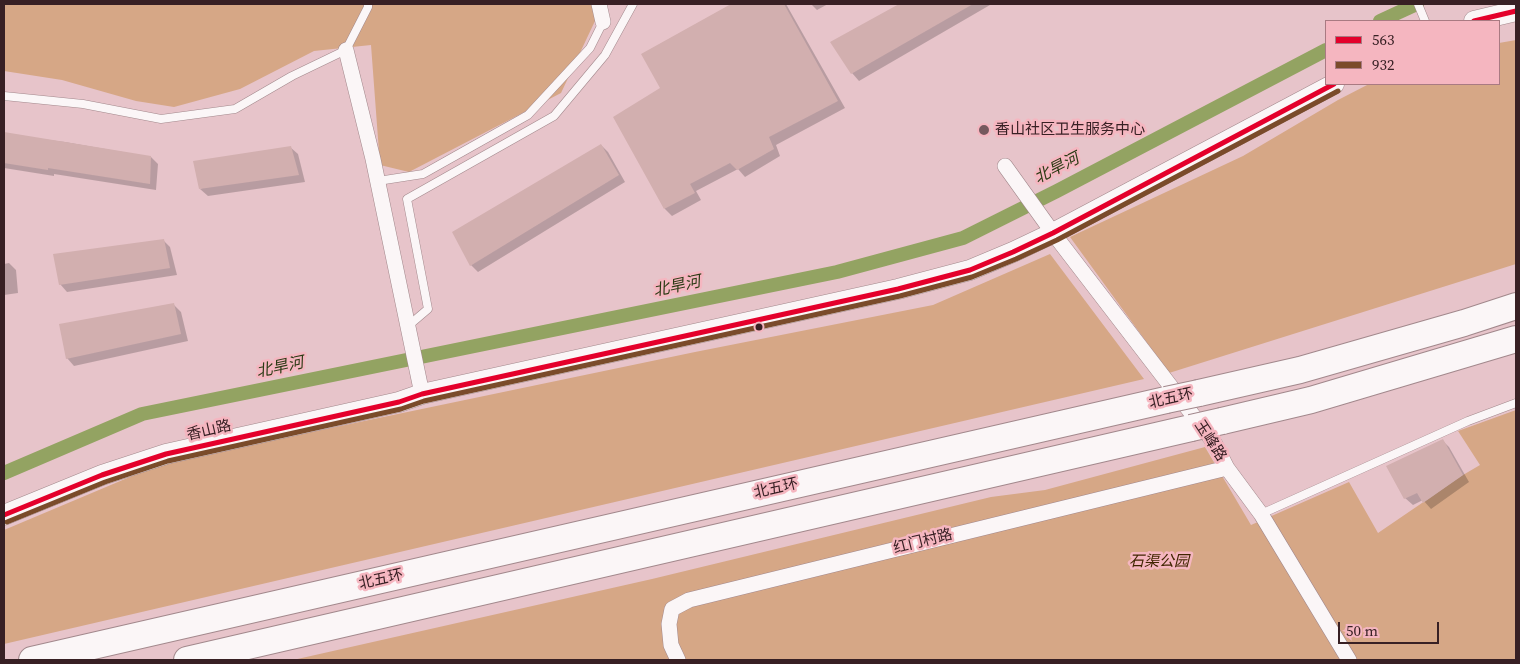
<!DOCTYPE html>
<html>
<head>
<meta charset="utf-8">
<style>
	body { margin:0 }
	#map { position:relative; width:1520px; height:664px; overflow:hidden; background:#e7c4ca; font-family:"Source Serif 4",serif }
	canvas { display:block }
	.frame { position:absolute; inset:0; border:5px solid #382024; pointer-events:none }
	.legend { position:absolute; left:1325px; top:20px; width:175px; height:65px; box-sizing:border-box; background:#f5b6c0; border:1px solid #a97a82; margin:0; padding:6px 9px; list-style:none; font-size:15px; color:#382024 }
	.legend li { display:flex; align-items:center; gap:10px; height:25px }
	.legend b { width:25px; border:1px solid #a97a82 }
	.scale { position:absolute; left:1338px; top:622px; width:101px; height:22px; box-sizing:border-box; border:2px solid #382024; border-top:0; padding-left:6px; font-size:15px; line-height:18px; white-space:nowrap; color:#382024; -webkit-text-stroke:4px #f5b6c0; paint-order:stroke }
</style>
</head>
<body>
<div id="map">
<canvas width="1520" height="664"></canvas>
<div class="frame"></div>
<ul class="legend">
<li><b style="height:6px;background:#e4002b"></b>563</li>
<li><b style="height:6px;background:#7a4b2a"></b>932</li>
</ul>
<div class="scale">50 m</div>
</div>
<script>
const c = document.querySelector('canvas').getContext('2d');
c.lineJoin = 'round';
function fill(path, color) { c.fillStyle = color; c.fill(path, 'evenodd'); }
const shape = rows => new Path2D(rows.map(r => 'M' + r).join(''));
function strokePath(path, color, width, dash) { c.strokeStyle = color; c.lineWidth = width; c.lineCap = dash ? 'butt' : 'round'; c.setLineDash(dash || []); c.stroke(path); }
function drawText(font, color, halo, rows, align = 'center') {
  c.font = font + ' "Source Serif 4","Noto Sans SC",serif'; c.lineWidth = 5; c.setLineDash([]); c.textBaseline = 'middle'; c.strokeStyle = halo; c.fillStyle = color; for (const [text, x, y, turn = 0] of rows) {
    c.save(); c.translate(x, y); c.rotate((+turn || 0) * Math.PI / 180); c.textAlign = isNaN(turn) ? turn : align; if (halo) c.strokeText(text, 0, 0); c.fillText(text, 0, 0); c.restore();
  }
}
const green = shape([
	[4,4,603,4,561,93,409,172,380,165,371,45,314,51,240,89,174,107,136,101,62,80,4,71],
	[1516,40,1516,264,1169,373,1070,237,1243,156,1338,100,1369,84,1499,84,1499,43],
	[1050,254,1144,379,4,644,4,530,163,463,695,352,933,305],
	[1516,410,1516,660,293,660,652,579,991,497,1045,490,1205,447,1251,525,1349,482,1378,533,1463,475,1480,465,1458,431]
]);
const shadow = shape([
	[733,4,786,4,845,108,776,145,780,156,745,177,738,169,696,191,701,200,672,216,665,209,662,88,643,54],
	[811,4,828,4,817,10],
	[901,4,989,4,990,5,859,81,852,73,832,43],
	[4,134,65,142,151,157,158,164,156,190,54,174,54,176,4,168],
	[601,145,608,152,625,182,478,272,471,265],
	[290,147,298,154,305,182,208,196,200,189],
	[163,240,170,247,177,275,67,292,60,284],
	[9,263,16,270,18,293,4,295,4,264],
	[174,305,181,312,188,341,74,366,67,358],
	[1442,440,1449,447,1469,482,1431,509,1423,500,1413,505,1405,498]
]);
const canal = shape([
	[1380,21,1417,4],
	[4,473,142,414,837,272,963,238,1057,191,1326,50]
]);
const building = shape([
	[731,4,784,4,838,101,769,137,774,149,737,170,730,163,690,184,695,193,664,209,613,117,660,88,641,54],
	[899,4,973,4,851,74,830,42],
	[4,132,151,156,150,184,48,168,48,170,4,163],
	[601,144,619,175,470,266,452,232],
	[291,146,299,175,199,189,193,161],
	[164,239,170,268,59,285,53,254],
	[174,303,181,334,66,359,59,324],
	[1443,439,1463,475,1423,503,1417,493,1404,499,1386,466]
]);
const lane = shape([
	[1418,4,1425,21],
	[4,96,83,104,161,119,235,109,292,76,346,50,368,7,368,4],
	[378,181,423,174,528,115,590,48,603,22],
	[408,326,428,309,407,199,554,116,605,55,633,4],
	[1261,514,1468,421,1516,403]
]);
const street = shape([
	[599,4,603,22],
	[346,50,373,159,422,394],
	[1005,166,1053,233,1215,444,1227,468,1261,514,1349,660],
	[678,660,671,645,669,624,672,609,689,600,1227,468]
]);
const secondary = shape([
	[1474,21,1516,11],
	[4,515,102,475,166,454,399,402,422,394,898,289,970,270,1013,252,1053,233,1334,84]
]);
const highway = shape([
	[1199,393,1300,370,1464,323,1516,306],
	[1222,421,1311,400,1516,339],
	[32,660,1166,400],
	[187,660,1191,428]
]);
const highwayBridge = shape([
	[1166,400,1199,393],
	[1191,428,1222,421]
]);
const bus1 = shape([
	[1474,21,1516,11],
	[4,515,102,475,166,454,399,402,422,394,898,289,970,270,1013,252,1053,233,1334,84]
]);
const bus2 = shape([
	[7,522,105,482,168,461,401,409,424,401,900,296,972,277,1016,259,1057,240,1338,91]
]);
const markers = [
	[984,130,6,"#75595e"],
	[759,327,4.5,"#382024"]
];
const poiNames = [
	["香山社区卫生服务中心",995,130]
];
const streetNames = [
	["北五环",1171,399,-13],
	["香山路",209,431,-13],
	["玉峰路",1210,441,57],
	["北五环",776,489,-13],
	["红门村路",923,542,-14],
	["北五环",381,580,-13]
];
const parkNames = [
	["石渠公园",1159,562]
];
const waterNames = [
	["北旱河",1057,169,-27],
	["北旱河",677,287,-12],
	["北旱河",280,368,-12]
];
fill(green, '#d6a786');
fill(shadow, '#0003');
strokePath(canal, '#93a362', 14);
fill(building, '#d2afaf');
strokePath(lane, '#a2888c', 9);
strokePath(street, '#a2888c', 16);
strokePath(secondary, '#a2888c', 21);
strokePath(highway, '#a2888c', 28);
strokePath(lane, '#fbf6f7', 8);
strokePath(street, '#fbf6f7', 15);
strokePath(secondary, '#fbf6f7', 20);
strokePath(highway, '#fbf6f7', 26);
strokePath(highwayBridge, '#a2888c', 28, []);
strokePath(highwayBridge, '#fbf6f7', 26);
strokePath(bus1, '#e4002b', 5);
strokePath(bus2, '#7a4b2a', 5);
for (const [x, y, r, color] of markers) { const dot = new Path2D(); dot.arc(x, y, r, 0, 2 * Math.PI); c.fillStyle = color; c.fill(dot); strokePath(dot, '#f5b6c0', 2); }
drawText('15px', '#382024', '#f5b6c0', poiNames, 'left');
drawText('15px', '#382024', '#f5b6c0', streetNames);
drawText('italic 15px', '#402500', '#f5b6c0', parkNames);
drawText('italic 16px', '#2b3a14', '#f5b6c0', waterNames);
</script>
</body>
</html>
